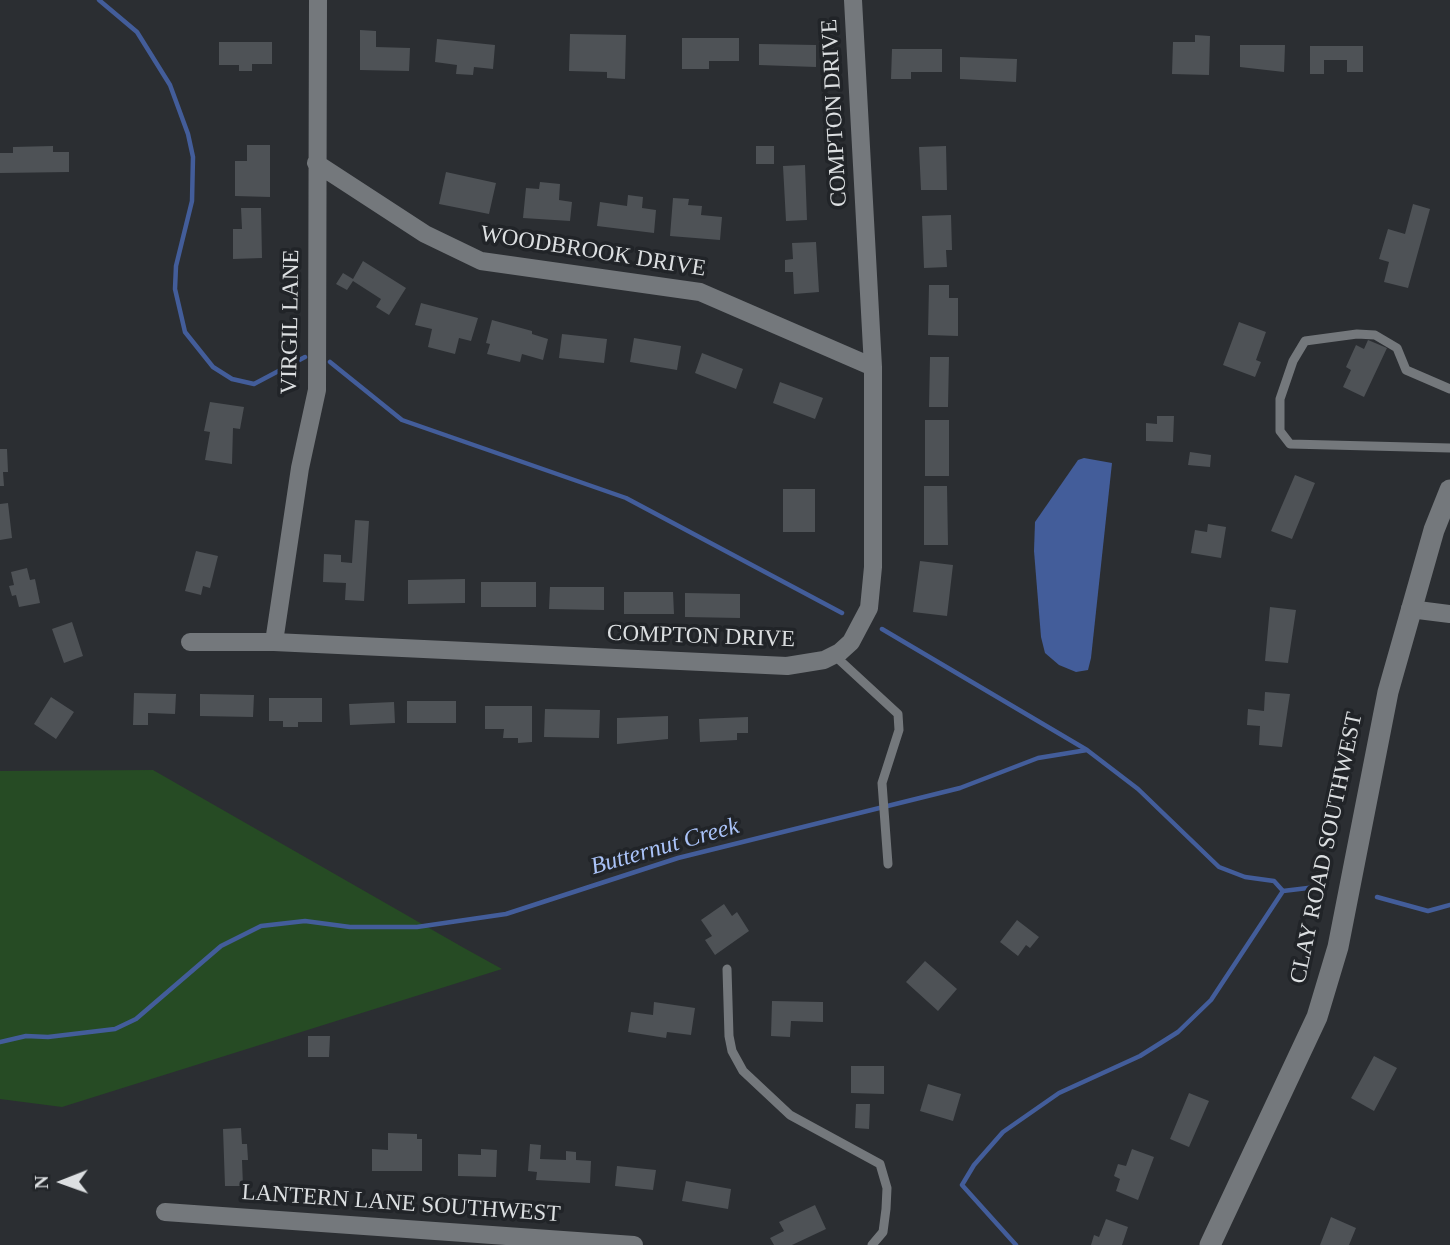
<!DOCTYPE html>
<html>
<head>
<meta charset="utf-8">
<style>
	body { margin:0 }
	#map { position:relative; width:1450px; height:1245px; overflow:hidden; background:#2b2e32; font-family:Georgia,serif }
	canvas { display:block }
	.north { position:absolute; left:28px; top:1147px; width:70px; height:70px; -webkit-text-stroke:5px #212428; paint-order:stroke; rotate:269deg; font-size:19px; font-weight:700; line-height:28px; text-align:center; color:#dcdfe1 }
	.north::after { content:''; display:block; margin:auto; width:24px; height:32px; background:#dcdfe1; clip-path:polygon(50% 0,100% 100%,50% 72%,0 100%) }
</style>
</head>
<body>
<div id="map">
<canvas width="1450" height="1245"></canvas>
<div class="north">N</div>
</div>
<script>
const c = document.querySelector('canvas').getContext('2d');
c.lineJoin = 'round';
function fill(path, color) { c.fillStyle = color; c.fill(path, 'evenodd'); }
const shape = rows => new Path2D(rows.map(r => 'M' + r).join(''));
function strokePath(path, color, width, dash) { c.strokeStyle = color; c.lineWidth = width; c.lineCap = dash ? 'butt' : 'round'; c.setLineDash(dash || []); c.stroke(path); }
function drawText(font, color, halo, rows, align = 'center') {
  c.font = font + ' Georgia,serif'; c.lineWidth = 7; c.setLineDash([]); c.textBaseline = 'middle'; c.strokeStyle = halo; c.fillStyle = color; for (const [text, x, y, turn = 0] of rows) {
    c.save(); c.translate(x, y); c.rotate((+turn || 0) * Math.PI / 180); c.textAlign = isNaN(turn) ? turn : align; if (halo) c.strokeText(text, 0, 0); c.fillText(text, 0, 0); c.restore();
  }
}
const green = shape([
	[153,770,464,948,502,969,62,1107,0,1099,0,771]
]);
const water = shape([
	[1084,458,1112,463,1091,658,1088,670,1076,672,1059,665,1045,653,1041,637,1034,551,1035,522,1078,460]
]);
const stream = shape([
	[99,0,137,32,170,85,188,134,193,157,192,201,176,266,175,289,185,332,213,367,232,379,254,384,305,357],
	[330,362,402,420,626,498,842,613],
	[882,629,1087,750,1138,789,1219,867,1245,877,1274,881,1283,891],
	[1283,891,1316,887],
	[1377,897,1428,911,1450,905],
	[0,1042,26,1036,48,1037,115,1029,136,1019,221,946,261,926,305,921,350,927,417,927,506,914,678,858,960,788,1038,758,1087,750],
	[1016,1245,962,1185,974,1165,1003,1132,1059,1093,1140,1056,1178,1032,1211,1000,1283,891]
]);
const building = shape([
	[360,30,376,31,376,47,410,48,409,71,360,70],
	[570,34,626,35,625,79,607,78,607,72,569,71],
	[1195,35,1210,36,1209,75,1172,74,1173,42,1195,42],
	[682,38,739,38,739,61,709,61,709,69,682,69],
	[437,39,495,45,493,69,474,67,473,75,456,74,457,65,435,62],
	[219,42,272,42,272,64,252,64,252,71,239,71,239,65,219,65],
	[759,44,816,45,816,67,759,65],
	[1240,45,1285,45,1284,72,1240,67],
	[1310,46,1363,46,1363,72,1347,72,1347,60,1324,60,1324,74,1310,74],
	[892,49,942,49,942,72,911,72,911,79,891,79],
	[960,57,1017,59,1016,82,960,79],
	[247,145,270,145,270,197,235,196,235,161,247,161],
	[53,146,53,152,69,152,69,172,0,173,0,153,13,153,13,147],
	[756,146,774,146,774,164,756,164],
	[946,146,947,190,921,190,919,147],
	[805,165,807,220,786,221,783,166],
	[446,172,496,183,489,214,439,204],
	[540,182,560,184,559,200,572,202,570,221,523,218,526,188,539,189],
	[628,195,643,197,642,208,656,210,654,233,597,226,600,202,627,206],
	[673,198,689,199,688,205,702,206,701,215,722,217,720,240,670,236],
	[1413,204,1430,209,1408,288,1384,282,1389,262,1379,259,1388,229,1405,234],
	[241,208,261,208,262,258,233,259,233,229,242,229],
	[951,215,952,250,946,250,947,267,924,268,922,216],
	[816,242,819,292,794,294,793,272,785,272,785,260,793,259,792,243],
	[363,261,406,288,389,315,376,307,381,299,353,281,347,290,336,284,343,273,353,279],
	[929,285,949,285,949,298,958,298,958,336,928,335],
	[421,303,478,318,471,341,459,338,455,354,428,347,432,329,415,325],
	[492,320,532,331,532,334,548,339,543,360,522,354,520,362,487,354,490,344,486,343],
	[1239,322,1266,332,1256,360,1261,362,1255,377,1223,365],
	[562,334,607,339,604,363,559,358],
	[634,338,681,346,677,370,630,362],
	[1368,340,1387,348,1364,397,1343,387,1351,370,1346,367,1356,345,1364,349],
	[702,353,743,369,736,389,695,373],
	[930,357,949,357,948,407,929,407],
	[780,382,823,398,815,419,773,403],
	[210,402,244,407,240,429,233,428,232,464,205,460,210,432,204,431],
	[1157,416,1174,416,1173,442,1146,441,1146,423,1157,424],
	[925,420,949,420,949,476,925,476],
	[0,449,7,449,8,472,3,472,4,486,0,486],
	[1190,452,1211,455,1210,467,1188,465],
	[1295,475,1315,483,1292,539,1271,531],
	[924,486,947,486,948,545,924,545],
	[783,489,815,489,815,532,783,532],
	[8,503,12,538,0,540,0,504],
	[355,520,369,521,364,601,345,600,346,583,323,582,324,554,341,555,341,562,352,563],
	[1208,524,1226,527,1221,558,1191,553,1195,530,1207,532],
	[196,551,218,556,210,588,203,586,201,595,185,591],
	[920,561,953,565,947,616,913,612],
	[27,568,30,580,35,579,40,603,19,607,16,595,12,596,9,586,14,585,11,572],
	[465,579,465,603,408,604,408,580],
	[481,582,536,582,536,607,481,607],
	[550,587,604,587,604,610,549,609],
	[624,592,673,592,674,614,624,614],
	[685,593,740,594,740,618,685,617],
	[1270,607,1296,610,1288,663,1265,661],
	[72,622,83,656,64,663,52,629],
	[1265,692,1290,694,1282,747,1259,745,1260,726,1247,725,1248,709,1264,711],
	[134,693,176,694,175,714,148,713,148,725,133,725],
	[200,694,254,695,253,717,200,716],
	[51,697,74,712,56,739,34,724],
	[269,698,322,698,322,722,298,722,298,727,283,727,283,721,269,721],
	[407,701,456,701,456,723,407,723],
	[394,702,395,723,350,725,349,704],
	[485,706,532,706,532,742,518,743,518,738,503,738,504,729,485,729],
	[545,709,600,710,599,738,544,737],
	[668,716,668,739,617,744,617,718],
	[748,717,748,733,737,733,737,740,700,742,699,719],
	[724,904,732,916,737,912,749,931,715,955,705,940,712,936,701,920],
	[1017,920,1039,937,1030,948,1026,945,1018,956,1000,942],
	[925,961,957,989,938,1011,906,982],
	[772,1001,823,1002,823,1022,791,1021,790,1037,771,1036],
	[654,1002,695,1008,691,1035,667,1032,666,1038,628,1032,631,1012,653,1015],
	[308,1036,330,1036,329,1057,308,1057],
	[1374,1056,1397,1068,1374,1111,1351,1098],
	[851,1066,884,1066,884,1094,851,1093],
	[928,1084,961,1094,953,1121,920,1111],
	[1189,1093,1209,1101,1189,1147,1170,1139],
	[856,1104,870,1104,869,1129,855,1128],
	[241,1128,242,1144,247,1144,248,1160,242,1160,243,1186,225,1186,223,1129],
	[388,1133,417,1134,417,1139,422,1139,422,1171,372,1171,372,1149,388,1150],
	[530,1144,541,1145,540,1159,566,1160,566,1151,576,1152,576,1160,591,1161,590,1183,536,1180,537,1172,528,1171],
	[481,1149,497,1150,496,1177,458,1176,458,1154,481,1155],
	[1132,1149,1154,1157,1138,1200,1116,1191,1120,1179,1114,1176,1118,1164,1126,1166],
	[617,1166,656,1170,653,1190,615,1186],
	[686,1181,731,1189,728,1209,682,1201],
	[815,1205,826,1229,792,1245,774,1245,770,1238,784,1231,779,1222],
	[1331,1217,1356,1228,1349,1245,1320,1245],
	[1106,1219,1128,1227,1122,1245,1091,1245,1094,1235,1099,1237]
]);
const service = shape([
	[1450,389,1406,370,1397,348,1375,335,1357,334,1305,341,1293,361,1280,399,1280,431,1290,444,1450,448],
	[834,655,898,714,899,730,882,783,888,864],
	[727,969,729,1036,732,1051,743,1071,790,1115,880,1164,887,1188,886,1209,883,1232,872,1245]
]);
const minor = shape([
	[316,163,425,234,481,261,700,292,873,367],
	[1410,609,1450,614],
	[190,642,274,642,787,666,824,660,840,652,851,642,869,608,873,567,873,367,853,0],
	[274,642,300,468,317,390,318,0],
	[165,1212,634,1245]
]);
const tertiary = shape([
	[1210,1245,1317,1017,1338,947,1388,692,1434,530,1450,490]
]);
const streetNames = [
	["COMPTON DRIVE",835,113,-93],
	["WOODBROOK DRIVE",593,252,9],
	["VIRGIL LANE",291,322,-89],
	["COMPTON DRIVE",701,637,2],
	["CLAY ROAD SOUTHWEST",1327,848,-78],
	["LANTERN LANE SOUTHWEST",401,1204,4]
];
const waterNames = [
	["Butternut Creek",665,847,-16]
];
fill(green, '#264b24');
fill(water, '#435d9a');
strokePath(stream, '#435d9a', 4.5);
fill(building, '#4e5256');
strokePath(service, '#74787c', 9);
strokePath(minor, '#74787c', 18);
strokePath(tertiary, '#74787c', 21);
drawText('23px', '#dcdfe1', '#212428', streetNames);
drawText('italic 24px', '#aac3f8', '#212428', waterNames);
</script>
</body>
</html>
